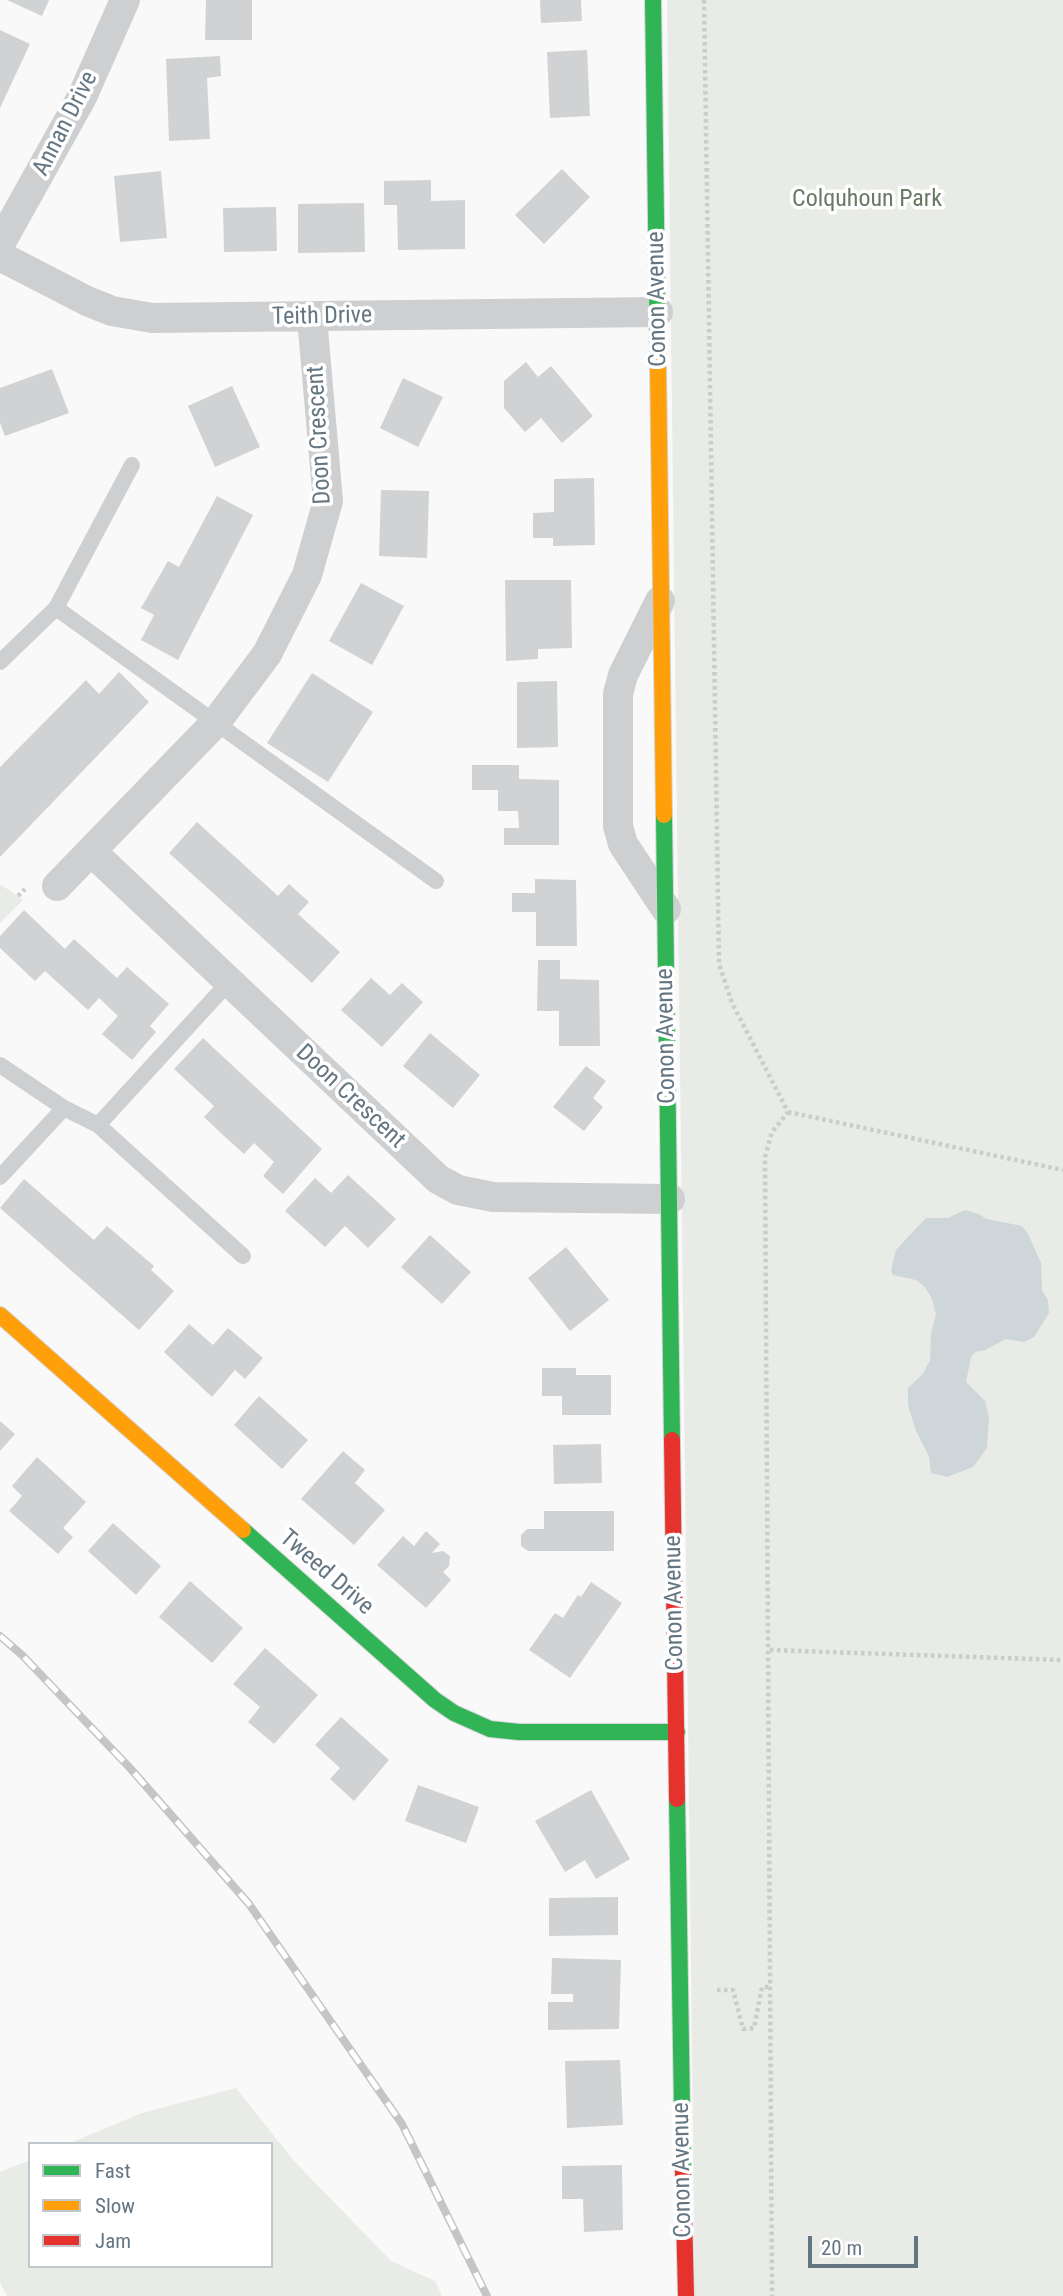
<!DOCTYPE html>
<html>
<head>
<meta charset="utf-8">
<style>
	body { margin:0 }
	#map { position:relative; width:1063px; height:2296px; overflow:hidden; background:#f9f9f9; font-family:"Roboto Condensed",sans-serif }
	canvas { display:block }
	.legend { position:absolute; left:28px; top:2142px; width:245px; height:126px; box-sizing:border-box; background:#fff; border:2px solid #c1c8cd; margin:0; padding:9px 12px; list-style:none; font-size:21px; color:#657683 }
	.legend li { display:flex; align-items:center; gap:14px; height:35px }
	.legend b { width:35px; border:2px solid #c1c8cd }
	.scale { position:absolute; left:808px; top:2236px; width:110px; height:32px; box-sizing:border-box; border:4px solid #657683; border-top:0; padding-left:9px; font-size:21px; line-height:24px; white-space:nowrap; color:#657683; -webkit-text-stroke:5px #fff; paint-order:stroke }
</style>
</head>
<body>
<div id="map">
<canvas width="1063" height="2296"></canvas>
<ul class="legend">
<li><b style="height:9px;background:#30b455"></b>Fast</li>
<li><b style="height:9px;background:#ff9f0a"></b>Slow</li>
<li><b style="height:9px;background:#e5322d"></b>Jam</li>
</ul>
<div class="scale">20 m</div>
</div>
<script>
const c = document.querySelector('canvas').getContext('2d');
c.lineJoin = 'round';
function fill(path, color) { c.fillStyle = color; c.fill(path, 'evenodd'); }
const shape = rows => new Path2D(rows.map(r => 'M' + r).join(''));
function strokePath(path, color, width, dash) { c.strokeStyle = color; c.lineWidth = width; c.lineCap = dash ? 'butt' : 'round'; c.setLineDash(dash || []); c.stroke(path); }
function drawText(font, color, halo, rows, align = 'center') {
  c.font = font + ' "Roboto Condensed",sans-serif'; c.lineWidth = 7; c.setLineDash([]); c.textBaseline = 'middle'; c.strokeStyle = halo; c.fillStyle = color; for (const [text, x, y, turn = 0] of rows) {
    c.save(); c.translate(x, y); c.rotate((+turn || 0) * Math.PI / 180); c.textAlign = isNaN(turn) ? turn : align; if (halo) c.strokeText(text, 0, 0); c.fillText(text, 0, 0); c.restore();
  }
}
const green = shape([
	[667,0,1063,0,1063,2296,695,2296],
	[0,884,23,900,0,923],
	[236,2088,294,2161,391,2261,435,2281,442,2296,7,2296,0,2283,0,2172,30,2160,30,2266,271,2266,271,2144,68,2144,142,2113]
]);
const water = shape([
	[965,1210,978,1214,987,1219,1022,1226,1028,1234,1041,1263,1042,1290,1048,1300,1049,1313,1034,1337,1024,1342,1006,1339,985,1350,975,1352,971,1357,966,1382,985,1401,989,1418,987,1448,973,1467,947,1477,931,1473,929,1456,916,1431,908,1405,908,1388,923,1374,930,1360,931,1334,936,1314,932,1299,925,1287,916,1280,893,1275,891,1270,896,1250,926,1218,948,1218]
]);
const building = shape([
	[7,0,49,0,42,16],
	[206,0,252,0,252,40,205,40],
	[540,0,581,0,582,21,541,23],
	[0,30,30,44,0,108],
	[587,50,590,116,550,118,547,52],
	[220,56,221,76,207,78,210,139,169,141,166,59],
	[562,169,590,197,544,244,515,215],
	[161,171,167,238,120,242,114,176],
	[431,180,431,201,465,200,465,249,398,250,397,205,384,205,384,181],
	[364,203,365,252,298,253,298,204],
	[276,207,277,251,224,252,223,208],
	[526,362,538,377,551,366,593,416,562,443,541,418,525,432,504,408,504,381],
	[52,369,69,413,5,436,0,423,0,388],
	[403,378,443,397,418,447,380,428],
	[232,386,260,447,215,467,188,406],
	[594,478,595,545,553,546,553,538,533,538,533,513,554,512,554,479],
	[381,490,429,491,427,558,379,556],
	[217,496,253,515,178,660,141,640,154,615,141,608,168,561,179,567],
	[505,580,571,580,572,648,538,649,538,659,506,661],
	[361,583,404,606,372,665,329,641],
	[119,672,149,702,0,857,0,767,86,680,99,694],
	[312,673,373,712,328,782,267,743],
	[557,681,558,747,517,748,517,682],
	[472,765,519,765,519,779,559,780,559,845,504,845,504,828,519,828,518,811,498,811,498,790,472,790],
	[197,822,278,896,289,884,309,902,298,914,340,952,312,983,169,853],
	[535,879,576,880,577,946,536,946,536,912,512,912,512,893,535,893],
	[24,910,65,949,74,939,117,978,127,967,169,1004,150,1026,156,1032,132,1060,102,1034,118,1016,99,998,88,1010,45,971,35,981,0,948,0,936],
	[538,960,560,960,560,979,599,980,600,1046,559,1046,559,1011,537,1011],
	[371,978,390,995,402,983,423,1002,382,1047,341,1010],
	[430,1033,480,1075,453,1108,403,1066],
	[203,1038,322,1149,283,1194,263,1176,274,1162,254,1143,244,1154,224,1136,204,1117,214,1106,174,1069],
	[586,1066,606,1081,593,1098,603,1107,584,1131,553,1107],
	[348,1175,396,1219,368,1248,345,1226,325,1247,285,1211,315,1178,331,1193],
	[24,1179,94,1240,107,1226,154,1266,151,1270,174,1291,139,1330,0,1208],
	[430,1235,471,1272,442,1304,401,1267],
	[566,1247,609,1300,570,1331,528,1278],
	[189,1324,213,1345,228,1328,263,1358,245,1379,235,1370,212,1397,164,1352],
	[542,1368,576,1368,576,1375,611,1375,611,1415,562,1415,562,1396,542,1396],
	[259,1396,308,1440,282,1469,234,1425],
	[0,1421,15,1434,0,1451],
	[601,1444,602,1483,554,1484,553,1445],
	[343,1451,365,1470,355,1483,385,1510,354,1545,301,1499],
	[37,1457,86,1502,63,1528,73,1537,58,1554,9,1511,22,1496,12,1486],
	[544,1511,614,1511,614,1551,528,1551,521,1546,521,1535,527,1529,544,1529],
	[113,1523,161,1566,136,1595,88,1551],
	[426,1531,440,1544,432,1553,443,1551,450,1556,449,1566,443,1572,451,1580,426,1608,377,1565,403,1536,414,1546],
	[190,1581,243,1628,212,1663,159,1617],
	[591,1582,622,1603,570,1678,529,1650,555,1613,563,1618,578,1595,581,1597],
	[265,1648,318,1695,274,1744,248,1722,260,1707,233,1684],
	[341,1717,389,1760,354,1801,330,1779,340,1768,315,1745],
	[418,1785,479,1807,466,1843,405,1821],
	[591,1790,630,1859,596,1879,585,1860,565,1872,535,1821],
	[618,1897,618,1935,549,1936,549,1898],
	[552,1958,621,1960,619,2029,548,2030,548,2002,573,2002,573,1994,551,1994],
	[620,2060,623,2125,567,2128,565,2061],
	[622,2165,623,2230,584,2232,583,2199,562,2199,562,2166]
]);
const path = shape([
	[704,0,719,964,732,1003,788,1112,772,1132,765,1157,772,2296],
	[18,896,25,889],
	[788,1112,1063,1170],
	[770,1650,1063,1660],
	[717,1990,733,1990,743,2029,754,2028,762,1987,771,1987]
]);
const lane = shape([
	[56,608,436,881],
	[0,662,56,608,132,465],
	[0,1065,64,1108,98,1125,243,1256],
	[98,1125,228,983],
	[0,1177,64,1108]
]);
const street = shape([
	[0,244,82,97,125,0],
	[0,256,87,301,112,311,152,318,658,312],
	[660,601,623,675,618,694,618,826,623,844,666,909],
	[92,852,438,1179,458,1190,493,1197,670,1199],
	[57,886,216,722,267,654,307,575,328,501,312,318]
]);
const fast = shape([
	[653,0,658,365],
	[664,815,672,1440],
	[243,1530,435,1700,454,1713,490,1729,519,1732,677,1732],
	[677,1799,683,2171]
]);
const slow = shape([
	[658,365,664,815],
	[0,1315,243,1530]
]);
const jam = shape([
	[672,1440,677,1799],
	[683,2171,686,2296]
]);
const rail = shape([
	[0,1636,22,1655,130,1768,249,1904,402,2124,487,2296]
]);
const streetNames = [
	["Annan Drive",66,124,-63],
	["Conon Avenue",658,299,-91],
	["Teith Drive",322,317,-1],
	["Doon Crescent",320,435,-93],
	["Conon Avenue",667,1036,-91],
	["Doon Crescent",350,1097,43],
	["Tweed Drive",326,1573,41],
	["Conon Avenue",675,1603,-91],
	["Conon Avenue",683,2170,-91]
];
const parkNames = [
	["Colquhoun Park",867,200]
];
fill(green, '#e8ebe6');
fill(water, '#ced6d9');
fill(building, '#d0d2d3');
strokePath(fast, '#d5d6d7', 18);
strokePath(slow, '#d5d6d7', 18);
strokePath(jam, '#d5d6d7', 18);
strokePath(path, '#cbcccd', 4.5, [3.5, 3.5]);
strokePath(lane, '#cecfd0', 16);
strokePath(street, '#cecfd0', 30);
strokePath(fast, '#30b455', 16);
strokePath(slow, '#ff9f0a', 16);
strokePath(jam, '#e5322d', 16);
strokePath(rail, '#c3c5c6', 8);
strokePath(rail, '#fff', 5, [16]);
drawText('24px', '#657683', '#fff', streetNames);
drawText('24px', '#687a64', '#fff', parkNames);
</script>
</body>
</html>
